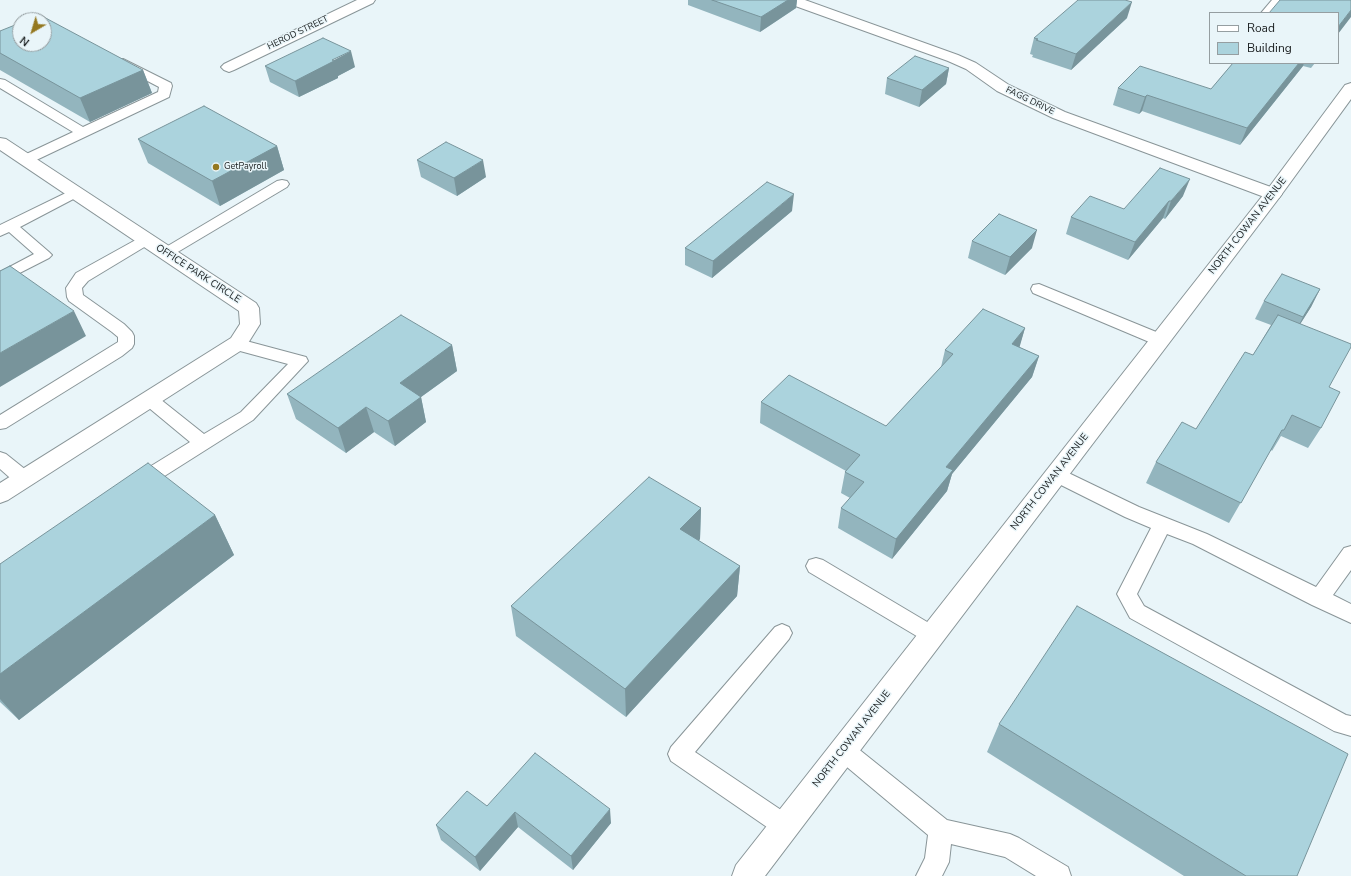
<!DOCTYPE html>
<html>
<head>
<meta charset="utf-8">
<style>
	body { margin:0 }
	#map { position:relative; width:1351px; height:876px; overflow:hidden; background:#e9f5f9; font-family:"Nunito Sans",sans-serif }
	canvas { display:block }
	.legend { position:absolute; left:1209px; top:12px; width:130px; height:52px; box-sizing:border-box; background:#e9f5f9; border:1px solid #959ea1; margin:0; padding:5px 7px; list-style:none; font-size:12px; color:#181c1d }
	.legend li { display:flex; align-items:center; gap:8px; height:20px }
	.legend b { width:20px; border:1px solid #959ea1 }
	.north { position:absolute; left:12px; top:12px; width:40px; height:40px; box-sizing:border-box; background:#e9f5f9; border:1px solid #959ea1; border-radius:50%; rotate:218deg; font-size:11px; font-weight:700; line-height:16px; text-align:center; color:#181c1d }
	.north::after { content:''; display:block; margin:auto; width:14px; height:18px; background:#947820; clip-path:polygon(50% 0,100% 100%,50% 72%,0 100%) }
</style>
</head>
<body>
<div id="map">
<canvas width="1351" height="876"></canvas>
<ul class="legend">
<li><b style="height:5px;background:#fff"></b>Road</li>
<li><b style="height:11px;background:#abd3dd"></b>Building</li>
</ul>
<div class="north">N</div>
</div>
<script>
const c = document.querySelector('canvas').getContext('2d');
c.lineJoin = 'round';
const shape = rows => new Path2D(rows.map(r => 'M' + r).join(''));
function strokePath(path, color, width, dash) { c.strokeStyle = color; c.lineWidth = width; c.lineCap = dash ? 'butt' : 'round'; c.setLineDash(dash || []); c.stroke(path); }
function fill(path, color) { c.fillStyle = color; c.fill(path, 'evenodd'); }
function drawText(font, color, halo, rows, align = 'center') {
  c.font = font + ' "Nunito Sans",sans-serif'; c.lineWidth = 3; c.setLineDash([]); c.textBaseline = 'middle'; c.strokeStyle = halo; c.fillStyle = color; for (const [text, x, y, turn = 0] of rows) {
    c.save(); c.translate(x, y); c.rotate((+turn || 0) * Math.PI / 180); c.textAlign = isNaN(turn) ? turn : align; if (halo) c.strokeText(text, 0, 0); c.fillText(text, 0, 0); c.restore();
  }
}
const service = shape([
	[1272,0,1284,0,1273,13,1261,13,1272,0],
	[123,59,171,83,172,86,169,97,30,163,25,164,20,163,18,160,20,157,73,132,0,88,0,79,5,80,83,127,158,92,159,87,119,66,117,63,119,60,123,59],
	[282,180,287,181,289,184,287,187,171,256,166,258,161,256,158,253,161,250,277,181,282,180],
	[76,188,81,189,83,192,81,195,20,227,49,252,52,255,49,258,0,283,0,272,34,254,9,232,0,236,0,225,76,188],
	[146,235,151,237,154,240,151,243,88,281,82,288,83,295,124,324,132,332,134,336,134,344,132,348,122,356,6,428,0,429,0,415,118,342,118,337,112,332,69,301,67,297,66,288,76,273,141,237,146,235],
	[1039,284,1166,336,1168,340,1166,344,1160,346,1154,344,1033,293,1031,289,1033,285,1039,284],
	[235,338,306,357,308,361,253,420,144,489,137,491,130,489,128,484,130,479,190,442,143,403,140,399,143,395,149,393,155,395,204,434,241,412,288,364,229,348,227,344,229,340,235,338],
	[0,452,6,454,31,474,33,479,31,484,24,486,17,484,0,469,0,452],
	[1056,467,1139,507,1207,534,1316,587,1344,548,1351,546,1351,570,1333,595,1351,604,1351,623,1312,605,1193,544,1167,534,1137,594,1144,606,1346,715,1351,716,1351,736,1334,731,1130,618,1117,594,1151,528,1125,517,1049,479,1047,474,1049,469,1056,467],
	[816,558,823,560,939,629,942,635,939,641,932,644,925,641,809,572,806,566,809,560,816,558],
	[782,624,789,627,792,633,789,639,695,752,793,818,797,826,793,834,785,837,777,834,671,761,668,754,671,747,775,627,782,624],
	[843,740,851,743,947,820,1010,834,1019,838,1068,867,1071,876,1036,876,1005,857,951,844,949,862,942,876,916,876,925,858,928,835,835,757,832,750,835,743,843,740]
]);
const minor = shape([
	[357,0,375,0,373,3,234,70,229,72,224,70,221,67,224,64,357,0],
	[785,0,805,0,958,55,976,63,1009,85,1065,112,1279,190,1282,194,1279,198,1273,199,1267,198,1053,118,997,91,966,69,948,61,787,3,785,0],
	[0,138,6,139,256,303,259,308,260,324,245,348,8,500,0,503,0,483,231,338,240,324,239,311,0,150,0,138]
]);
const tertiary = shape([
	[1351,83,1351,99,1279,198,765,876,732,876,736,865,1267,190,1345,85,1351,83]
]);
const wall = shape([
	[688,0,797,0,796,8,760,32,688,5],
	[1127,18,1071,70,1032,57,1033,55,1030,54,1034,38],
	[0,31,143,70,152,93,90,122,0,70],
	[1233,63,1315,63,1311,68,1303,66,1240,145,1142,111,1139,114,1113,105,1118,88,1211,89],
	[265,66,355,67,338,76,338,78,299,97,270,82],
	[949,68,946,84,919,107,885,94,887,78],
	[138,139,277,146,284,170,220,206,148,163],
	[417,160,486,177,457,196,421,177],
	[1183,196,1165,219,1163,218,1128,260,1066,234,1071,217,1124,209],
	[792,211,712,278,685,265,685,248],
	[972,241,1032,248,1005,275,968,258],
	[1320,289,1311,307,1300,324,1329,387,1321,428,1308,448,1281,436,1272,451,1271,450,1229,523,1146,483,1156,462,1196,429,1253,355,1271,325,1255,319,1264,301],
	[1025,328,1019,347,1039,356,1032,377,952,474,947,491,892,559,838,528,841,508,850,498,841,493,845,472,846,471,760,423,761,402,886,426,941,367,945,350],
	[452,345,457,371,421,397,426,422,395,446,374,432,346,453,296,419,287,394],
	[701,508,700,539,699,541,740,566,737,596,626,717,516,636,511,606],
	[215,515,234,555,19,720,0,702,0,564],
	[999,724,1297,876,1184,876,987,752],
	[487,806,611,823,573,870,518,827,480,871,441,840,436,825]
]);
const shadedWall = shape([
	[788,0,797,0,796,8,760,32,761,17],
	[1132,2,1127,18,1071,70,1076,54],
	[1351,10,1351,17,1338,34,1338,27],
	[351,51,355,67,338,76,338,78,299,97,295,81],
	[1299,63,1304,63,1303,66,1240,145,1247,128],
	[949,68,946,84,919,107,922,90],
	[143,70,152,93,90,122,80,98],
	[1147,95,1142,111,1139,114,1145,97],
	[277,146,284,170,220,206,212,181],
	[483,160,486,177,457,196,454,178],
	[1190,179,1183,196,1165,219,1171,201],
	[794,194,792,211,712,278,713,261],
	[1169,201,1163,218,1128,260,1135,242],
	[1037,230,1032,248,1005,275,1010,257],
	[1320,289,1311,307,1294,334,1303,317],
	[74,311,86,336,0,387,0,353],
	[1025,328,1019,349,1012,344],
	[452,345,457,371,421,397,426,422,395,446,388,421,400,383],
	[1039,356,1032,377,952,474,947,491,892,559,896,539,946,467],
	[366,407,374,432,346,453,338,428],
	[701,508,700,539,680,560,680,529],
	[215,515,234,555,19,720,0,699,0,674],
	[740,566,737,596,626,717,625,689],
	[610,809,611,823,573,870,571,856],
	[515,812,518,827,480,871,475,857]
]);
const building = shape([
	[712,0,788,0,761,17,712,0],
	[1078,0,1125,0,1132,2,1076,54,1036,40,1038,39,1034,38,1078,0],
	[1280,0,1351,0,1351,10,1338,27,1338,13,1269,13,1280,0],
	[40,15,143,70,80,98,0,53,0,31,20,23,20,44,44,44,44,20,28,20,40,15],
	[323,38,351,51,332,60,334,61,295,81,265,66,323,38],
	[915,56,949,68,922,90,887,78,915,56],
	[1233,63,1299,63,1247,128,1147,95,1145,97,1118,88,1140,66,1211,89,1233,63],
	[204,106,277,146,212,181,138,139,204,106],
	[446,142,483,160,454,178,417,160,446,142],
	[1160,168,1190,179,1171,201,1169,201,1135,242,1071,217,1090,196,1124,209,1160,168],
	[767,182,794,194,713,261,685,248,767,182],
	[999,214,1037,230,1010,257,972,241,999,214],
	[10,266,74,311,0,353,0,271,10,266],
	[1282,274,1320,289,1303,317,1264,301,1282,274],
	[983,309,1025,328,1012,344,1039,356,946,467,953,470,896,539,841,508,864,482,845,472,860,455,761,402,789,375,886,426,953,354,945,350,983,309],
	[401,315,452,345,400,383,421,397,388,421,366,407,338,428,287,394,401,315],
	[1278,315,1351,344,1351,347,1329,387,1340,392,1321,428,1292,415,1284,430,1282,430,1241,503,1156,462,1182,422,1196,429,1245,352,1253,355,1278,315],
	[148,463,215,515,0,674,0,564,148,463],
	[649,477,701,508,680,529,740,566,625,689,511,606,649,477],
	[1077,606,1348,754,1297,876,1246,876,999,724,1077,606],
	[535,753,610,809,571,856,515,812,475,857,436,825,467,791,487,806,535,753]
]);
const markers = [
	[216,167,4,"#947820"]
];
const farStreetnames = [
	["HEROD STREET",298,33,-26],
	["FAGG DRIVE",1030,101,26]
];
const farPoinames = [
	["GetPayroll",224,167]
];
const streetNames = [
	["NORTH COWAN AVENUE",1248,226,-52],
	["OFFICE PARK CIRCLE",198,274,33],
	["NORTH COWAN AVENUE",1050,482,-52],
	["NORTH COWAN AVENUE",852,739,-52]
];
strokePath(service, '#899598', 2);
strokePath(minor, '#899598', 2);
strokePath(tertiary, '#899598', 2);
fill(service, '#fff');
fill(minor, '#fff');
fill(tertiary, '#fff');
fill(wall, '#93b5be');
fill(shadedWall, '#78949b');
fill(building, '#abd3dd');
strokePath(building, '#78949b', 1);
for (const [x, y, r, color] of markers) { const dot = new Path2D(); dot.arc(x, y, r, 0, 2 * Math.PI); c.fillStyle = color; c.fill(dot); strokePath(dot, '#e9f5f9', 1.5); }
drawText('9px', '#181c1d', '#e9f5f9', farStreetnames);
drawText('9px', '#181c1d', '#e9f5f9', farPoinames, 'left');
drawText('10px', '#181c1d', '#e9f5f9', streetNames);
</script>
</body>
</html>
